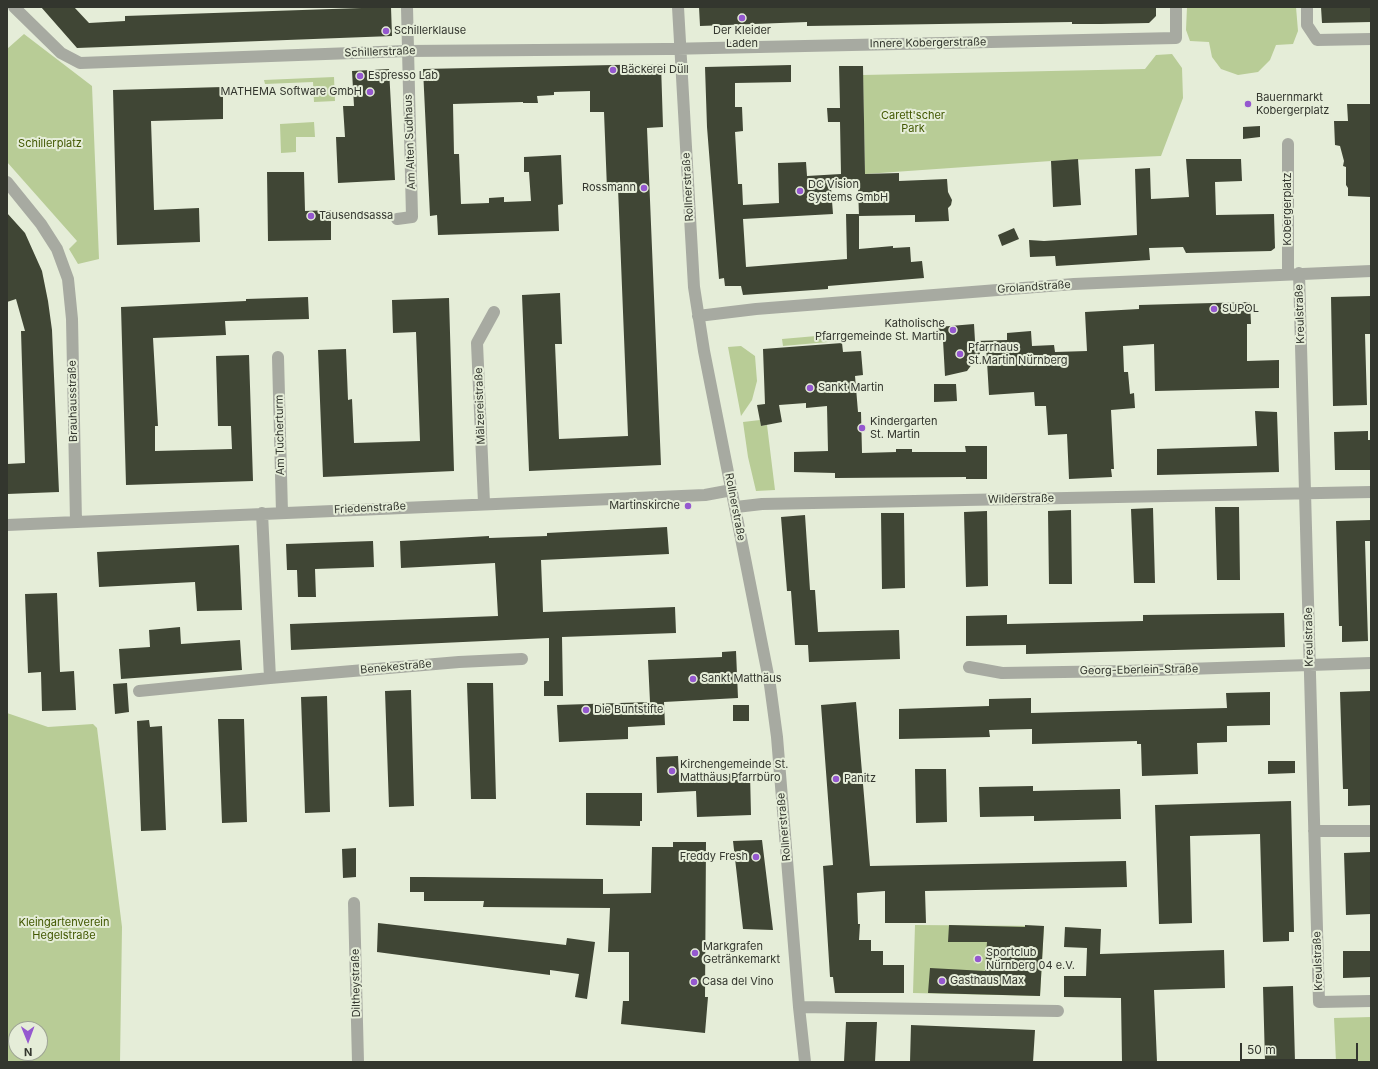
<!DOCTYPE html>
<html>
<head>
<meta charset="utf-8">
<style>
	body { margin:0 }
	#map { position:relative; width:1378px; height:1069px; overflow:hidden; background:#e5edd8; font-family:Inter,sans-serif }
	canvas { display:block }
	.frame { position:absolute; inset:0; border:8px solid #33362e; pointer-events:none }
	.north { position:absolute; left:8px; top:1021px; width:40px; height:40px; box-sizing:border-box; background:#e5edd8; border:1px solid #9ea494; border-radius:50%; rotate:179deg; font-size:11px; font-weight:700; line-height:16px; text-align:center; color:#33362e }
	.north::after { content:''; display:block; margin:auto; width:14px; height:18px; background:#9558cf; clip-path:polygon(50% 0,100% 100%,50% 72%,0 100%) }
	.scale { position:absolute; left:1240px; top:1043px; width:118px; height:18px; box-sizing:border-box; border:2px solid #33362e; border-top:0; padding-left:5px; font-size:12px; line-height:14px; white-space:nowrap; color:#33362e; -webkit-text-stroke:3px #e5edd8; paint-order:stroke }
</style>
</head>
<body>
<div id="map">
<canvas width="1378" height="1069"></canvas>
<div class="frame"></div>
<div class="north">N</div>
<div class="scale">50 m</div>
</div>
<script>
const c = document.querySelector('canvas').getContext('2d');
c.lineJoin = 'round';
function fill(path, color) { c.fillStyle = color; c.fill(path, 'evenodd'); }
const shape = rows => new Path2D(rows.map(r => 'M' + r).join(''));
function strokePath(path, color, width, dash) { c.strokeStyle = color; c.lineWidth = width; c.lineCap = dash ? 'butt' : 'round'; c.setLineDash(dash || []); c.stroke(path); }
function drawText(font, color, halo, rows, align = 'center') {
  c.font = font + ' Inter,sans-serif'; c.lineWidth = 4; c.setLineDash([]); c.textBaseline = 'middle'; c.strokeStyle = halo; c.fillStyle = color; for (const [text, x, y, turn = 0] of rows) {
    c.save(); c.translate(x, y); c.rotate((+turn || 0) * Math.PI / 180); c.textAlign = isNaN(turn) ? turn : align; if (halo) c.strokeText(text, 0, 0); c.fillText(text, 0, 0); c.restore();
  }
}
const green = shape([
	[1187,7,1296,7,1298,31,1293,44,1276,45,1270,60,1258,72,1238,75,1221,69,1212,57,1209,42,1190,41,1186,30],
	[24,34,92,86,99,259,78,264,69,249,77,241,7,162,7,49],
	[1172,54,1182,68,1183,98,1161,156,1051,161,865,174,863,75,1145,69,1156,55],
	[334,77,335,101,314,102,313,82,265,84,264,80],
	[314,122,315,137,296,137,296,152,281,153,280,124],
	[839,334,840,341,783,346,782,339],
	[741,346,755,356,757,381,752,400,741,416,728,347],
	[760,420,761,426,767,425,775,490,756,491,748,457,743,422],
	[7,713,48,727,93,724,97,728,122,927,120,1062,7,1062],
	[16,1029,40,1029,40,1053,16,1053],
	[915,925,1044,926,1040,996,913,993],
	[1371,1017,1371,1062,1336,1062,1334,1018]
]);
const building = shape([
	[41,7,74,7,89,23,125,21,125,16,391,7,392,36,77,48],
	[699,7,1156,7,1156,16,1149,23,1101,24,1072,24,1072,22,807,26,807,22,700,26],
	[1321,7,1371,7,1371,22,1322,23],
	[661,64,663,127,647,128,661,465,529,471,522,295,560,293,562,344,555,344,559,439,628,436,618,188,607,189,604,112,590,112,590,91,554,92,554,95,537,96,538,103,523,103,523,102,453,104,454,154,459,154,461,204,489,203,489,198,504,197,504,202,531,201,529,172,524,172,524,157,561,155,563,204,558,205,559,231,438,235,437,215,430,216,423,69],
	[791,65,791,82,735,83,735,107,742,107,743,131,735,132,738,184,742,184,743,205,779,203,778,163,806,162,807,176,841,174,840,122,828,122,827,108,840,108,839,66,863,66,865,174,899,173,899,181,947,179,948,192,952,200,951,205,948,208,949,221,915,222,915,215,859,216,858,187,831,188,833,214,743,219,746,267,847,259,846,214,859,214,859,249,893,246,893,248,910,247,911,262,922,261,924,278,828,286,828,289,743,295,741,286,725,286,724,278,719,279,707,127,705,67],
	[389,69,395,180,338,183,336,137,345,137,343,106,354,106,352,71],
	[223,87,223,119,151,121,154,210,199,208,200,242,117,245,113,90],
	[1347,104,1371,104,1371,197,1348,196,1348,188,1346,185,1346,167,1343,166,1344,161,1340,146,1335,145,1334,121,1348,121],
	[1260,126,1260,137,1243,139,1243,127],
	[1078,159,1081,205,1053,207,1051,161],
	[1186,159,1241,159,1242,181,1215,182,1216,215,1274,214,1275,248,1271,251,1186,253,1183,247,1149,248,1150,260,1056,266,1055,256,1030,257,1029,240,1044,241,1137,235,1135,169,1150,168,1151,199,1189,197],
	[267,172,304,172,305,211,331,210,331,240,268,241],
	[7,213,25,233,42,271,48,301,52,330,59,492,7,494,7,464,25,463,21,331,25,331,16,299,7,302],
	[1014,228,1019,239,1002,246,998,235],
	[1371,296,1371,334,1365,334,1367,405,1333,406,1331,297],
	[308,297,309,319,225,321,226,335,153,338,158,426,155,426,155,451,232,449,231,426,218,426,216,356,249,355,253,481,126,485,121,307,246,301,246,299],
	[449,298,454,471,323,477,318,350,346,349,348,400,352,399,354,443,420,441,416,332,393,333,392,300],
	[1250,302,1251,324,1247,324,1247,361,1279,360,1279,388,1155,391,1154,344,1123,346,1124,372,1128,372,1130,394,1134,393,1135,408,1111,410,1114,469,1111,469,1112,477,1069,479,1067,434,1048,435,1046,406,1035,406,1034,392,989,395,986,345,967,371,945,376,943,340,939,341,938,327,974,324,975,341,1007,340,1007,333,1031,331,1032,346,1054,345,1055,352,1087,351,1085,312,1139,309,1139,305],
	[842,343,843,352,861,351,863,375,855,376,858,412,861,412,862,453,896,452,896,449,912,449,912,452,966,452,965,446,987,446,987,479,966,479,966,477,835,478,835,473,794,472,794,452,828,451,827,406,806,408,806,403,779,405,782,422,761,426,757,405,765,404,763,349],
	[934,384,956,384,957,401,934,402],
	[1255,411,1277,412,1279,472,1157,475,1157,449,1257,446],
	[1368,431,1368,440,1371,440,1371,470,1335,470,1334,432],
	[1215,507,1239,507,1240,580,1217,580],
	[1153,508,1155,583,1134,583,1131,509],
	[1071,510,1072,584,1049,584,1048,511],
	[987,511,988,586,966,587,964,512],
	[881,513,904,513,905,588,882,589],
	[805,515,810,590,815,590,818,632,899,630,900,659,809,662,808,645,795,645,791,591,787,591,781,517],
	[1371,520,1371,541,1365,541,1368,641,1342,642,1342,626,1339,626,1336,521],
	[667,527,669,554,541,560,543,612,675,607,676,633,562,637,563,696,544,696,544,681,549,681,549,638,291,650,290,624,498,616,495,563,401,568,400,541,489,536,489,538,547,536,547,533],
	[373,541,374,567,315,569,316,597,298,597,297,570,287,570,286,544],
	[239,545,242,610,197,611,195,582,99,587,97,552],
	[57,593,60,672,74,671,76,710,42,711,41,672,28,673,25,594],
	[1284,613,1285,647,1026,654,1026,645,966,646,966,616,1007,615,1007,624,1143,621,1143,615],
	[180,627,181,644,240,640,242,670,121,679,119,649,150,647,149,630],
	[736,651,738,698,664,702,665,725,628,727,628,739,559,742,557,705,650,702,648,660,722,657,722,652],
	[127,683,129,712,115,714,113,684],
	[467,683,493,683,496,799,471,799],
	[411,690,414,806,389,807,385,691],
	[1371,691,1371,805,1348,806,1348,789,1343,789,1340,692],
	[1270,692,1270,725,1227,726,1227,742,1197,743,1198,774,1142,776,1141,744,1137,744,1137,741,1032,744,1032,729,989,730,990,737,899,739,899,709,989,706,989,699,1031,698,1031,713,1227,708,1226,693],
	[327,696,330,812,305,813,301,697],
	[856,702,870,866,1126,861,1127,887,925,891,926,923,885,923,885,891,857,893,858,924,860,924,859,940,871,940,871,951,883,951,883,965,904,965,904,993,835,993,833,977,830,977,823,866,833,865,821,705],
	[733,705,749,705,749,721,733,721],
	[218,719,244,719,247,822,222,823],
	[149,720,150,727,162,726,166,830,141,831,137,721],
	[678,756,679,776,750,773,751,815,697,817,696,791,657,793,656,757],
	[1268,761,1295,761,1295,773,1268,774],
	[915,769,946,769,947,822,916,823],
	[1033,786,1033,791,1120,789,1121,819,1034,821,1034,816,980,817,979,787],
	[586,793,642,793,642,821,640,821,640,826,586,825],
	[1291,801,1294,932,1289,932,1289,941,1263,942,1260,834,1190,836,1192,923,1159,924,1155,805],
	[762,840,773,930,743,929,733,841],
	[673,842,706,842,705,997,708,997,705,1033,621,1024,623,1001,629,1001,629,952,608,952,610,908,483,907,484,901,424,901,424,892,410,892,410,877,424,877,603,879,603,894,651,893,652,847,673,847],
	[356,848,356,877,343,878,342,849],
	[1371,852,1371,914,1346,915,1344,853],
	[378,923,566,945,567,938,595,942,587,999,575,997,579,974,550,970,550,975,377,952],
	[949,925,1025,927,1025,925,1044,926,1040,996,928,993,930,968,985,971,987,942,948,942],
	[1065,927,1101,929,1100,954,1224,950,1225,988,1154,990,1157,1062,1122,1062,1121,998,1064,997,1064,976,1086,976,1087,948,1064,947],
	[1343,951,1371,951,1371,977,1343,978],
	[1293,986,1295,1062,1265,1062,1263,987],
	[846,1022,877,1022,875,1062,844,1062],
	[911,1025,1035,1030,1033,1062,910,1062]
]);
const minor = shape([
	[14,7,61,53,80,63,407,51,666,49,1176,38,1176,7],
	[678,7,694,287,704,351,770,685,777,737,799,1007,805,1062],
	[1307,7,1307,25,1317,40,1371,39],
	[7,182,41,224,57,249,68,279,72,319,76,522],
	[397,219,412,217,407,7],
	[1299,273,1319,1002,1371,1001],
	[1288,274,1288,144],
	[698,316,756,309,1074,284,1371,271],
	[278,357,282,513],
	[484,503,477,343,494,312],
	[736,507,762,504,1371,492],
	[262,513,270,678],
	[7,525,705,495,732,490],
	[969,667,1002,673,1125,671,1371,663],
	[139,691,270,678,459,662,522,659],
	[1314,831,1371,831],
	[354,903,358,1062],
	[799,1007,1058,1011]
]);
const markers = [
	[742,18,4,"#9558cf"],
	[386,31,4,"#9558cf"],
	[613,70,4,"#9558cf"],
	[360,76,4,"#9558cf"],
	[370,92,4,"#9558cf"],
	[1248,104,4,"#9558cf"],
	[644,188,4,"#9558cf"],
	[800,191,4,"#9558cf"],
	[311,216,4,"#9558cf"],
	[1214,309,4,"#9558cf"],
	[953,330,4,"#9558cf"],
	[960,354,4,"#9558cf"],
	[810,388,4,"#9558cf"],
	[862,428,4,"#9558cf"],
	[688,506,4,"#9558cf"],
	[693,679,4,"#9558cf"],
	[586,710,4,"#9558cf"],
	[672,771,4,"#9558cf"],
	[836,779,4,"#9558cf"],
	[756,857,4,"#9558cf"],
	[695,953,4,"#9558cf"],
	[978,959,4,"#9558cf"],
	[942,981,4,"#9558cf"],
	[694,982,4,"#9558cf"]
];
const poiNames = [
	["Schillerklause",394,31],
	["Der Kleider",742,31,"center"],
	["Laden",742,44,"center"],
	["Bäckerei Düll",621,70],
	["Espresso Lab",368,76],
	["MATHEMA Software GmbH",362,92,"right"],
	["Bauernmarkt",1256,98],
	["Kobergerplatz",1256,111],
	["DC Vision",808,185],
	["Systems GmbH",808,198],
	["Rossmann",636,188,"right"],
	["Tausendsassa",319,216],
	["SUPOL",1222,309],
	["Katholische",945,324,"right"],
	["Pfarrgemeinde St. Martin",945,337,"right"],
	["Pfarrhaus",968,348],
	["St.Martin Nürnberg",968,361],
	["Sankt Martin",818,388],
	["Kindergarten",870,422],
	["St. Martin",870,435],
	["Martinskirche",680,506,"right"],
	["Sankt Matthäus",701,679],
	["Die Buntstifte",594,710],
	["Kirchengemeinde St.",680,765],
	["Matthäus Pfarrbüro",680,778],
	["Panitz",844,779],
	["Freddy Fresh",748,857,"right"],
	["Markgrafen",703,947],
	["Getränkemarkt",703,960],
	["Sportclub",986,953],
	["Nürnberg 04 e.V.",986,966],
	["Gasthaus Max",950,981],
	["Casa del Vino",702,982]
];
const streetNames = [
	["Innere Kobergerstraße",928,43,-1],
	["Schillerstraße",380,52,-2],
	["Am Alten Sudhaus",410,142,-92],
	["Rollnerstraße",688,187,-93],
	["Kobergerplatz",1288,209,-90],
	["Grolandstraße",1034,287,-4],
	["Kreulstraße",1300,314,-92],
	["Brauhausstraße",73,401,-91],
	["Mälzereistraße",480,406,-92],
	["Am Tucherturm",280,435,-91],
	["Wilderstraße",1021,499,-1],
	["Rollnerstraße",735,507,79],
	["Friedenstraße",370,508,-3],
	["Kreulstraße",1309,637,-91],
	["Benekestraße",396,667,-5],
	["Georg-Eberlein-Straße",1139,670,-1],
	["Rollnerstraße",784,827,-95],
	["Kreulstraße",1318,961,-92],
	["Diltheystraße",356,983,-91]
];
const parkNames = [
	["Carett'scher",913,116],
	["Park",913,129],
	["Schillerplatz",50,144],
	["Kleingartenverein",64,923],
	["Hegelstraße",64,936]
];
fill(green, '#b8cc96');
fill(building, '#404635');
strokePath(minor, '#a7aaa1', 12);
for (const [x, y, r, color] of markers) { const dot = new Path2D(); dot.arc(x, y, r, 0, 2 * Math.PI); c.fillStyle = color; c.fill(dot); strokePath(dot, '#e5edd8', 1.5); }
drawText('11px', '#33362e', '#e5edd8', poiNames, 'left');
drawText('11px', '#33362e', '#e5edd8', streetNames);
drawText('11px', '#425802', '#e5edd8', parkNames);
</script>
</body>
</html>
